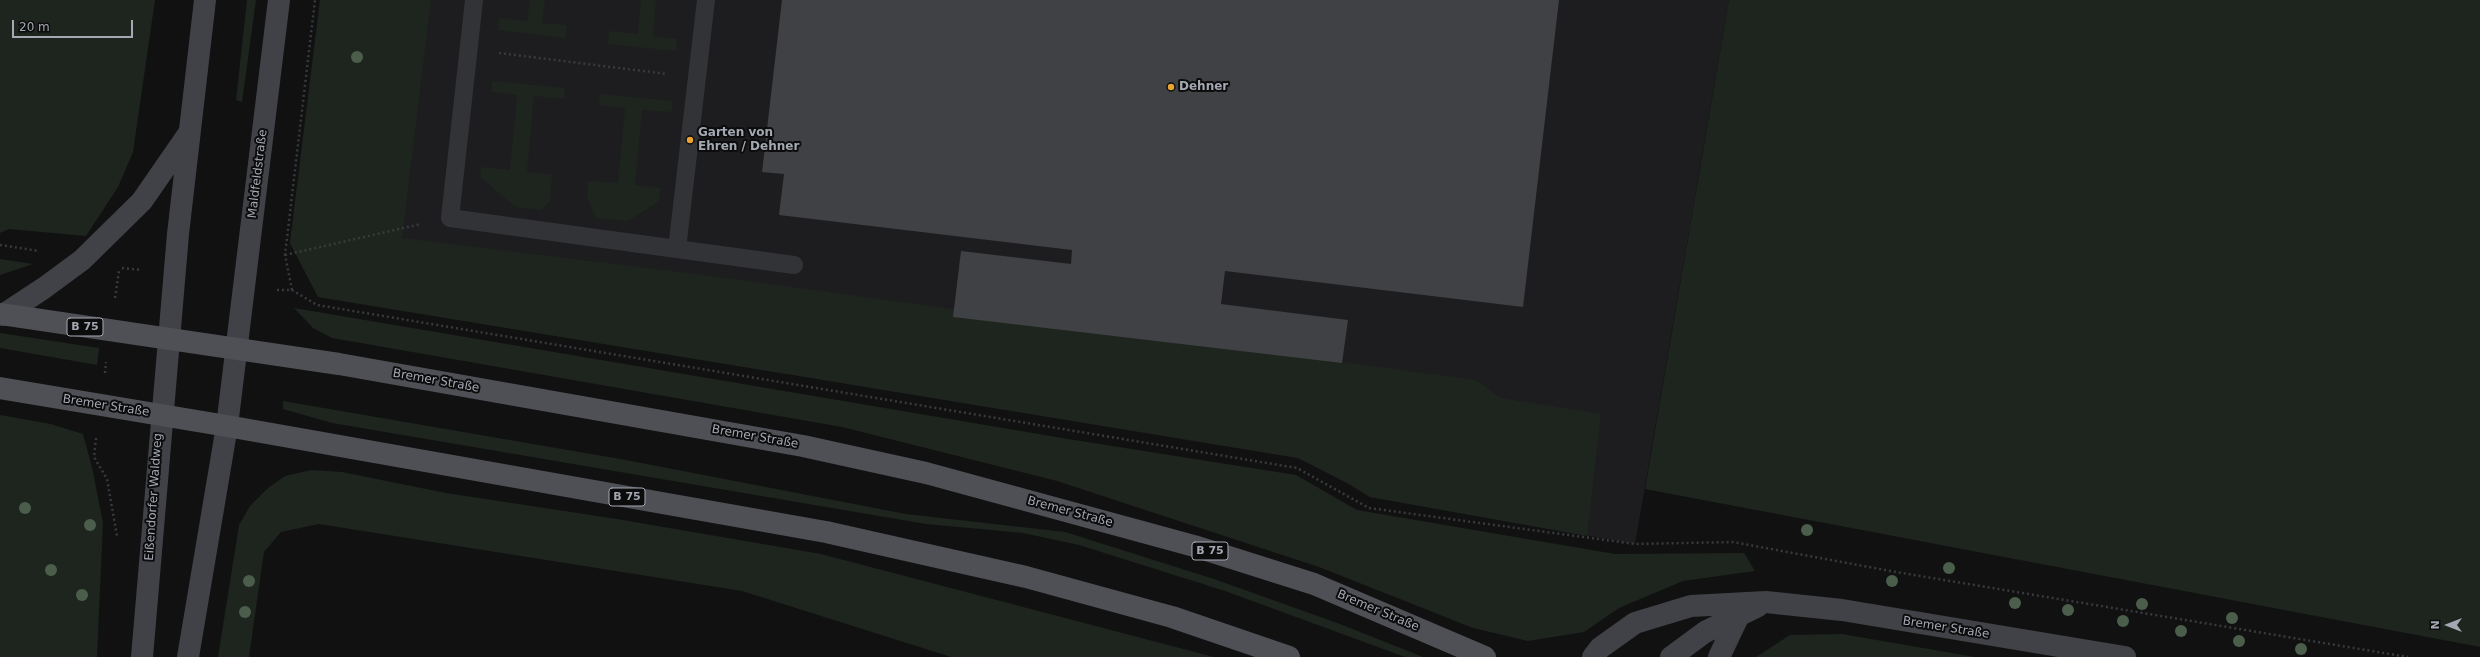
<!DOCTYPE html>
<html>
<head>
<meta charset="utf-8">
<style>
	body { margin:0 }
	#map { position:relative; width:2480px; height:657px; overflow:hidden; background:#111112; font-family:"DejaVu Sans",sans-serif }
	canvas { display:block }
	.north { position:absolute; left:2428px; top:605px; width:40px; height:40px; -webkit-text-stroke:3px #0c0c0d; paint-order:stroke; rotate:270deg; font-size:11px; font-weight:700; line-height:16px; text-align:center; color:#a3a8b2 }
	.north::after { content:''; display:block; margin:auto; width:14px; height:18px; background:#a3a8b2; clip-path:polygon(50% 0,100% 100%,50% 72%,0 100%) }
	.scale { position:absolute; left:12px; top:20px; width:121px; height:18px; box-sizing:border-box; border:2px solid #a3a8b2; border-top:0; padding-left:5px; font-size:12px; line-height:14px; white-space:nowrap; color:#a3a8b2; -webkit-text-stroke:3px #0c0c0d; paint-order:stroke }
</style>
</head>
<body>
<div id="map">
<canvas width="2480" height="657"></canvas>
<div class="north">N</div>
<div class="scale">20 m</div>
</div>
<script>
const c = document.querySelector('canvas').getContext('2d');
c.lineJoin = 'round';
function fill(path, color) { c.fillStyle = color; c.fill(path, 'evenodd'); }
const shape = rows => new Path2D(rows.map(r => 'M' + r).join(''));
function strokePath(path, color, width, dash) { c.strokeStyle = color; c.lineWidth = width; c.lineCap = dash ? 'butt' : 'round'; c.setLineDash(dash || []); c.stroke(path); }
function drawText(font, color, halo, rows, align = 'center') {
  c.font = font + ' "DejaVu Sans",sans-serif'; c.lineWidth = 4; c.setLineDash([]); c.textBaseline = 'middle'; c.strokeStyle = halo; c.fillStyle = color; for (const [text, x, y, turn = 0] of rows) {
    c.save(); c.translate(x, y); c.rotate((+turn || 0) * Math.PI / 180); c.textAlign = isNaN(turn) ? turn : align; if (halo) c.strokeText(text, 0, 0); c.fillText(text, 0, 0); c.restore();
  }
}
const built = shape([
	[320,0,1729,0,1635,544,1370,497,1347,483,1298,458,318,297,290,243]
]);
const green = shape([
	[0,0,155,0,133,152,118,187,86,236,9,229,0,233],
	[247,0,256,0,242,102,236,100],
	[320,0,431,0,402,238,696,274,1475,380,1501,398,1601,414,1587,536,1370,497,1347,483,1298,458,318,297,290,243],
	[530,0,545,0,542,23,567,25,566,38,498,30,499,18,527,21],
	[641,0,656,0,653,36,677,39,676,51,608,44,609,31,638,34],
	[1729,0,2480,0,2480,647,1645,489],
	[492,81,565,88,564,99,534,96,527,172,552,175,550,201,541,210,516,207,480,177,481,167,510,170,517,95,492,92],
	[600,94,673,101,672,112,642,110,635,185,661,188,659,201,628,221,596,218,587,198,588,181,618,183,625,108,599,105],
	[0,259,33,264,0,275],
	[294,308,1068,439,1296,475,1357,510,1615,554,1744,553,1755,571,1683,581,1619,608,1584,632,1528,641,1473,628,1319,567,1057,481,842,427,332,338,313,328],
	[0,333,99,348,97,365,0,348],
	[283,401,626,460,906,514,1065,532,1214,579,1340,624,1423,657,1405,657,1225,591,1079,545,1023,533,926,524,332,423,283,409],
	[0,415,51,424,83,434,92,467,103,523,97,657,0,657],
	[311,470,342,472,446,493,617,519,821,554,1214,657,951,657,742,591,319,524,281,532,264,552,249,657,218,657,239,525,250,506,268,488,285,476],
	[1842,634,1975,657,1756,657,1790,635]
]);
const building = shape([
	[782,0,1559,0,1523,307,1225,271,1221,304,1348,320,1342,363,953,317,961,251,1071,264,1072,250,779,215,784,174,762,172]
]);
const path = shape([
	[499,53,667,74],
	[0,245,39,251],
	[285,255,421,224],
	[122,268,141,270],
	[277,290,292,290,317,305,1297,468,1369,508,1635,544,1733,542,1896,572,2408,657],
	[292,290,285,255,315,0],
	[115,298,119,271],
	[105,373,106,362],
	[96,438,94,457,107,479,117,536]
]);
const lane = shape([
	[474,0,450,218,794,265],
	[677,249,706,0]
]);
const secondary = shape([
	[3,315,44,288,82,260,142,201,189,133],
	[142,657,178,234,205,0],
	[188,657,227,426,279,0],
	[1593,657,1600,648,1635,623,1691,606,1766,602,1842,610,2125,657],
	[1671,657,1705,632,1758,606],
	[1719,657,1739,615]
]);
const primary = shape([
	[0,314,339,364,803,446,926,473,1194,546,1314,584,1485,657],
	[0,388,227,426,826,532,1026,577,1172,617,1289,657]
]);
const trees = [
	[357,57],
	[25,508],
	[90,525],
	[1807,530],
	[1949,568],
	[51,570],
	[249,581],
	[1892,581],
	[82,595],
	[2015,603],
	[2142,604],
	[2068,610],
	[245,612],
	[2232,618],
	[2123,621],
	[2181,631],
	[2239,641],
	[2301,649]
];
const markers = [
	[1171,87,4,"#e8a333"],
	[690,140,4,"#e8a333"]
];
const shields = [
	[85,327,36],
	[627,497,36],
	[1210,551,36]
];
const shieldNames = [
	["B 75",85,327],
	["B 75",627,497],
	["B 75",1210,551]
];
const poiNames = [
	["Dehner",1179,87],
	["Garten von",698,133],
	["Ehren / Dehner",698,147]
];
const streetNames = [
	["Maldfeldstraße",258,174,-83],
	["Bremer Straße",436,381,10],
	["Bremer Straße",106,406,9],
	["Bremer Straße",755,437,10],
	["Eißendorfer Waldweg",154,497,-86],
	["Bremer Straße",1070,512,15],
	["Bremer Straße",1378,611,23],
	["Bremer Straße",1946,628,9]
];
fill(built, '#1d1d1f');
fill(green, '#1d251e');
fill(building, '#404145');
strokePath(path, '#383a3e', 2.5, [2, 3]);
strokePath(lane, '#323337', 18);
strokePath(secondary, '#404247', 22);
strokePath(primary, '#4e5056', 22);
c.fillStyle = '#4b5e4c';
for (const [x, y] of trees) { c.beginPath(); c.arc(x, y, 6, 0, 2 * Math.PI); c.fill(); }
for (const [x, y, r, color] of markers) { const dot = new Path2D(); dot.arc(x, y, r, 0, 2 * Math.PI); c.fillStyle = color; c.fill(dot); strokePath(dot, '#0c0c0d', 1.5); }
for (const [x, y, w] of shields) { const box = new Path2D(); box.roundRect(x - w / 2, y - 9, w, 18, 3); c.fillStyle = '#0c0c0d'; c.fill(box); strokePath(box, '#a3a8b2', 1); }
drawText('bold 11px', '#a3a8b2', null, shieldNames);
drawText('bold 12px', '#a3a8b2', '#0c0c0d', poiNames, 'left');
drawText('12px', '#a3a8b2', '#0c0c0d', streetNames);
</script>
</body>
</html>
